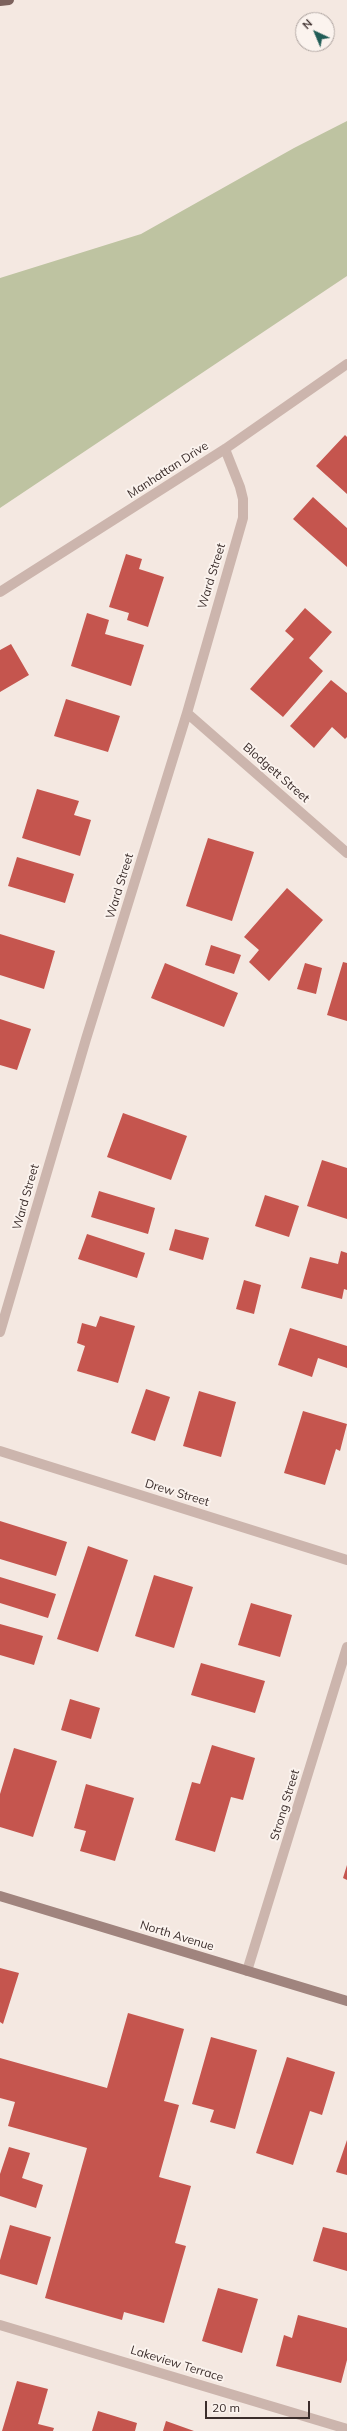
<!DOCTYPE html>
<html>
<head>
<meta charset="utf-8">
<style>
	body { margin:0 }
	#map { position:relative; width:347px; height:2431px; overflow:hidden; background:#f4e8e1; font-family:Mulish,sans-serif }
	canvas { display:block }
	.north { position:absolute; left:295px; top:12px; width:40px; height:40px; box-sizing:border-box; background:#fbf3ee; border:1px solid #aea4a0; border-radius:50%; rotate:316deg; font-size:11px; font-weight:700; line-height:16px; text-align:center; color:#3b2d2b }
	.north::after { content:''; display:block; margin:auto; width:14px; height:18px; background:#205c56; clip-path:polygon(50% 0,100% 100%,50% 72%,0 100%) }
	.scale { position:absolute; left:205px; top:2401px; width:105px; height:18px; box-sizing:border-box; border:2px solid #3b2d2b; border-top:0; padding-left:5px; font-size:12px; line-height:14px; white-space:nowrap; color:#3b2d2b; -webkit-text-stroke:3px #fbf3ee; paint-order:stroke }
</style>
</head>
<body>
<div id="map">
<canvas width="347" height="2431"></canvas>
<div class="north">N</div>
<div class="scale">20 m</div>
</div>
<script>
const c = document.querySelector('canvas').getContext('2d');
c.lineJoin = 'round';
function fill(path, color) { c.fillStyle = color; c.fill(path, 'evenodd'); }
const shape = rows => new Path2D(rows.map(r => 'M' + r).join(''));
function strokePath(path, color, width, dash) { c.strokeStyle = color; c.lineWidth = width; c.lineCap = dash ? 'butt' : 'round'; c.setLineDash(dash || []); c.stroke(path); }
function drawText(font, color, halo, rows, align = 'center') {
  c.font = font + ' Mulish,sans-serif'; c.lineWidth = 4; c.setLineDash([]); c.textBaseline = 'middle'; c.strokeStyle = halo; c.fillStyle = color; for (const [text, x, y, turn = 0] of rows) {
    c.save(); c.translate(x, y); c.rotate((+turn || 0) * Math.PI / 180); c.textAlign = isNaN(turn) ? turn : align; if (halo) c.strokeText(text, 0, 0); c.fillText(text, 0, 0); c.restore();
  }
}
const green = shape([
	[347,121,347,276,0,508,0,278,141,234,294,148]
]);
const building = shape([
	[345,435,347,437,347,494,316,466],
	[313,497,347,528,347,567,293,519],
	[126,554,142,559,139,569,164,577,148,627,127,620,129,613,109,607],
	[305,608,332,632,309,658,323,671,283,717,250,689,294,639,285,631],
	[87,613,109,620,105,634,144,645,131,686,71,666],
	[11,644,29,675,0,692,0,650],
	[331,680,347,693,347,737,345,739,332,727,314,748,290,726],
	[66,699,120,716,108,752,54,736],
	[37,789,79,801,74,815,91,820,80,856,22,838],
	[208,838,254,852,232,921,186,906],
	[17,857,74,874,65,903,8,886],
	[287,888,323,920,269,981,249,962,259,950,244,937],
	[0,934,55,951,44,989,0,975],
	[211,945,241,955,234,974,205,965],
	[343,962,347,963,347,1021,327,1015],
	[165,963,238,993,224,1027,151,998],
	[305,963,322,968,316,994,297,989],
	[0,1019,31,1029,17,1070,0,1065],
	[123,1113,187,1136,171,1180,107,1157],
	[322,1160,347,1168,347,1219,307,1206],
	[99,1191,155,1208,148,1234,91,1217],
	[265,1195,299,1206,289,1237,255,1226],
	[175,1229,209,1238,203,1260,169,1250],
	[87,1234,145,1253,137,1278,78,1259],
	[341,1251,347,1253,347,1290,344,1289,342,1299,301,1288,310,1257,338,1264],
	[244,1280,261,1285,254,1314,236,1309],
	[100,1316,135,1326,118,1383,77,1371,85,1346,77,1343,82,1323,96,1327],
	[290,1328,347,1346,347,1368,318,1358,312,1377,278,1365],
	[146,1389,170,1397,155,1441,131,1433],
	[199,1391,236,1402,221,1457,183,1446],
	[303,1411,347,1424,340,1451,336,1449,325,1485,284,1473],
	[0,1521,67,1542,56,1576,0,1559],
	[88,1546,128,1560,98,1652,57,1639],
	[154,1575,193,1587,174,1648,135,1636],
	[0,1577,56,1594,48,1618,0,1603],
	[251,1603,292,1615,280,1657,238,1645],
	[0,1624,43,1636,34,1665,0,1655],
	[201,1663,265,1681,255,1713,191,1695],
	[70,1699,100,1708,91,1739,61,1730],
	[212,1745,255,1758,243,1800,231,1797,215,1852,175,1840,192,1782,200,1784],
	[14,1748,57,1761,33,1837,0,1827,0,1794],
	[86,1784,134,1798,115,1861,80,1851,86,1831,74,1828],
	[347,1865,347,1880,343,1878],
	[0,1968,19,1973,3,2024,0,2022],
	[128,2013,184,2029,164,2101,179,2105,159,2177,191,2186,175,2243,186,2246,164,2323,124,2312,122,2320,45,2298,87,2148,8,2126,15,2102,0,2098,0,2058,107,2088],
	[211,2037,257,2050,235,2129,210,2122,214,2110,192,2104],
	[287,2057,335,2072,322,2115,310,2111,293,2165,256,2153],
	[347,2140,347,2175,336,2172],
	[9,2147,30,2153,22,2178,43,2185,36,2208,0,2196,0,2174],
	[10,2225,51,2237,37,2285,0,2274,0,2260],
	[323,2227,347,2233,347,2271,313,2261],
	[218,2288,258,2299,242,2353,202,2341],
	[298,2315,347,2328,347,2360,341,2383,276,2366,284,2335,292,2338],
	[17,2381,48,2389,38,2424,54,2428,53,2431,2,2431],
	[98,2411,137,2423,135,2431,92,2431],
	[166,2421,194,2431,163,2431]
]);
const minor = shape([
	[0,592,225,449,347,364],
	[187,713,347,853],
	[0,1332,86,1039,187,713,243,518,243,499,240,487,225,449],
	[0,1451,347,1560],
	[247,1971,347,1647],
	[0,2325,347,2429]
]);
const secondary = shape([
	[0,1896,347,2001]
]);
const primary = shape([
	[0,1,9,0]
]);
const streetNames = [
	["Manhattan Drive",168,470,-33],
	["Ward Street",212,576,-73],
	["Blodgett Street",276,773,41],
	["Ward Street",120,886,-73],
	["Ward Street",26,1197,-74],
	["Drew Street",177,1493,17],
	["Strong Street",285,1805,-73],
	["North Avenue",177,1936,17],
	["Lakeview Terrace",177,2364,17]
];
fill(green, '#bec3a1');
fill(building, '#c5554e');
strokePath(minor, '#ccb5ad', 10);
strokePath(secondary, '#a0847e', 10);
strokePath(primary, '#7c625d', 10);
drawText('12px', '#3b2d2b', '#fbf3ee', streetNames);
</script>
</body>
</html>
